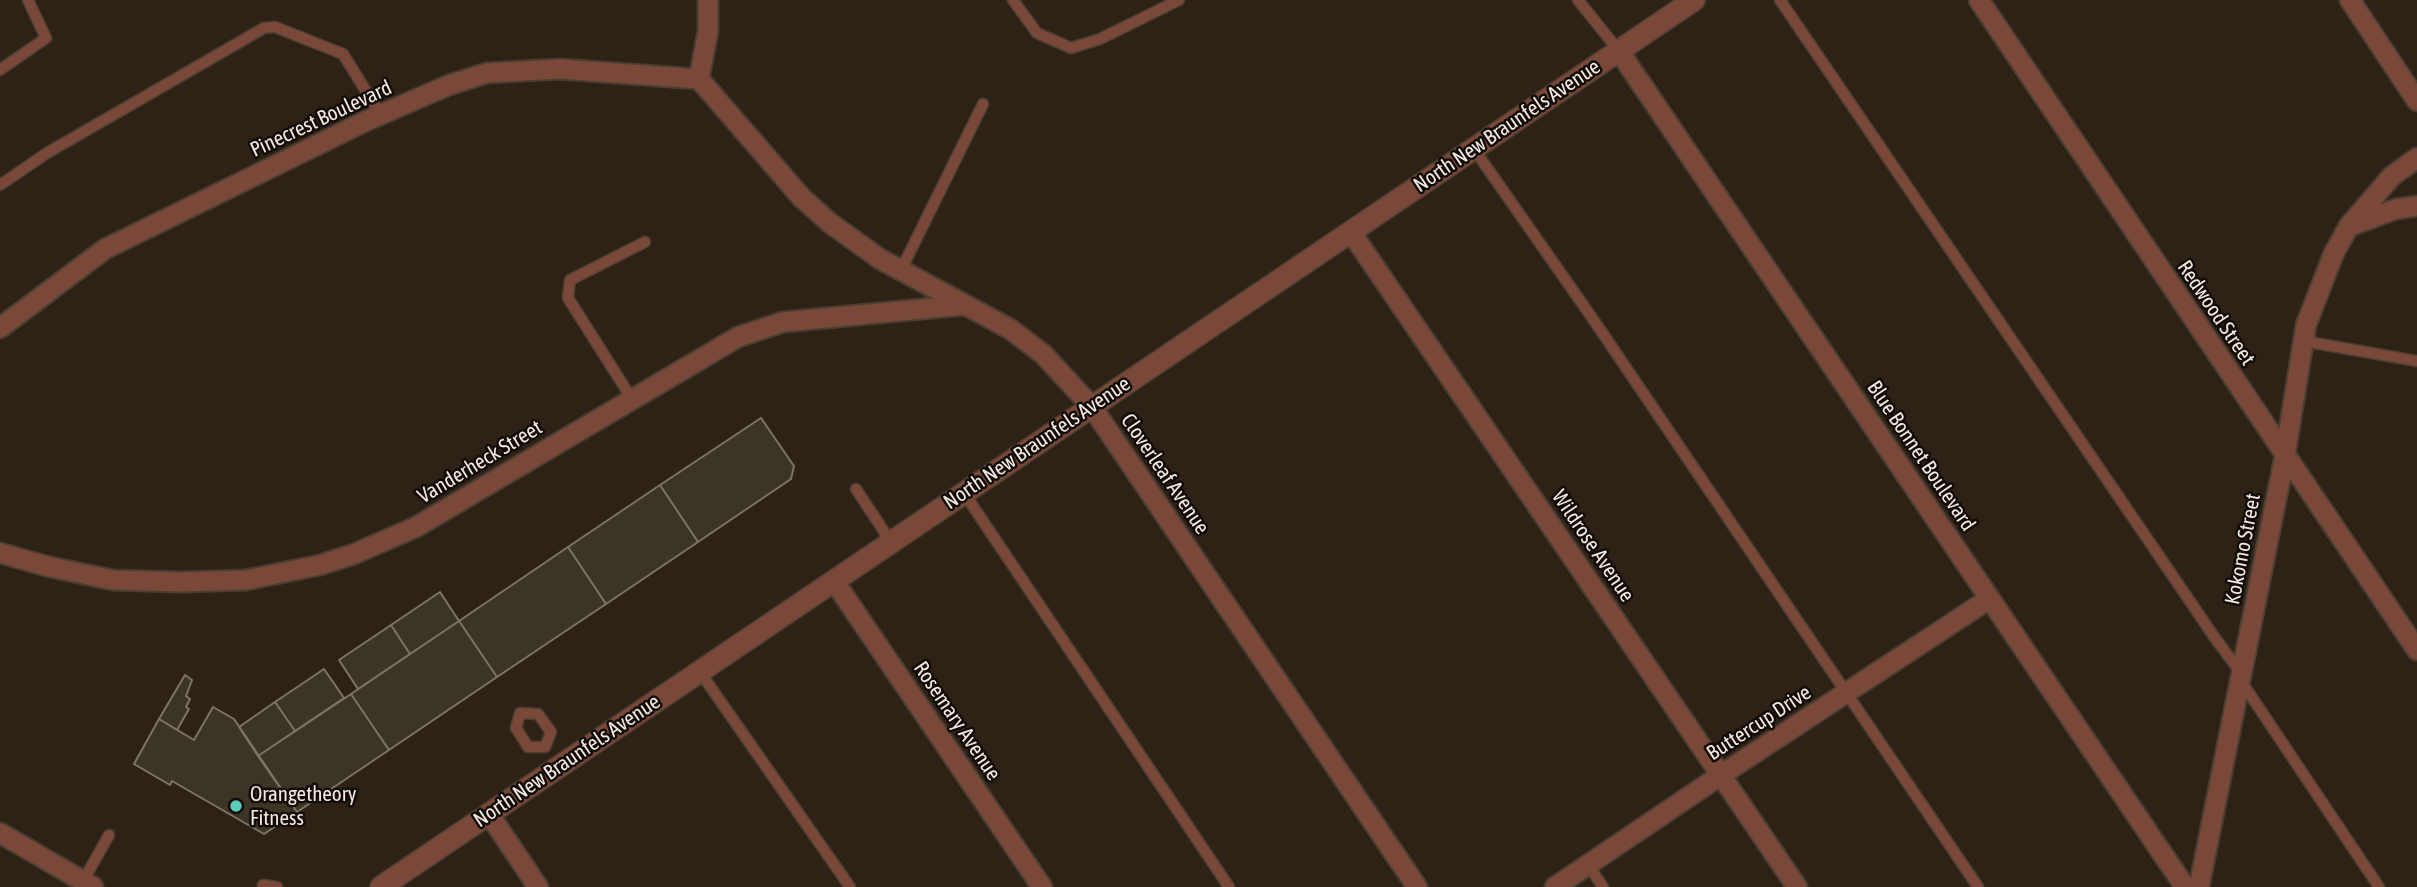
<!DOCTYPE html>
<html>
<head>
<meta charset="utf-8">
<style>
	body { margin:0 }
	canvas { display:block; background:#2e2115 }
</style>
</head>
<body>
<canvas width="2417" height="887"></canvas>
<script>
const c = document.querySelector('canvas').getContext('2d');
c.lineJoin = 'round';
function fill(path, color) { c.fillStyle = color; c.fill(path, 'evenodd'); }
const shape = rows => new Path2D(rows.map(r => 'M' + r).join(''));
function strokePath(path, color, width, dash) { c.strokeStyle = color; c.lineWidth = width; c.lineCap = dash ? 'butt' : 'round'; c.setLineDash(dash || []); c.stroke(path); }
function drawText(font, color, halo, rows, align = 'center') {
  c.font = font + ' "Asap Condensed",sans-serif'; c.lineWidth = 5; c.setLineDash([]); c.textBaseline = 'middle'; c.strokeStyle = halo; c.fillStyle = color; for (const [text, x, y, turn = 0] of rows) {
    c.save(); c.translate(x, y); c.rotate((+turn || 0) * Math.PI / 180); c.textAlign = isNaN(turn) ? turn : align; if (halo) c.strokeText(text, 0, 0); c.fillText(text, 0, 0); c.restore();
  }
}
const building = shape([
	[761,418,794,466,791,479,698,542,660,485,761,418],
	[660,485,698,542,606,604,568,547,660,485],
	[568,547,606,604,497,677,459,621,568,547],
	[440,592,459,621,410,654,391,625,440,592],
	[459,621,497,677,389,750,351,694,459,621],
	[391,625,410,654,358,689,339,660,391,625],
	[324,669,344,698,295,731,275,702,324,669],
	[185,675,192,680,186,696,190,699,186,707,189,709,177,730,159,719,185,675],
	[351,694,389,750,297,812,258,756,351,694],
	[275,702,295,731,258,756,239,727,275,702],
	[213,707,234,719,297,812,264,834,172,781,170,785,134,764,159,719,194,740,213,707]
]);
const service = shape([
	[1013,0,1037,33,1071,48,1100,39,1179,0],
	[1578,0,1619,51],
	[1780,0,2215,638,2241,673],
	[0,70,46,38,28,0],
	[1474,149,1595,322,1978,887],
	[0,185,47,153,264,28,275,27,343,54,381,115],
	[901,270,983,104],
	[2303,341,2417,361],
	[632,399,568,298,570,280,645,242],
	[856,489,891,542],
	[964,493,1229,887],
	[700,672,850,887],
	[2241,681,2379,887],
	[520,713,538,714,551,732,545,747,528,747,516,728,520,713],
	[1588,865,1603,887],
	[83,881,109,835],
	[263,887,263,885,277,887]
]);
const minor = shape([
	[708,0,708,31,699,79,802,198,830,223,880,259,1010,329,1043,354,1092,407,1417,887],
	[1979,0,2417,650],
	[2350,0,2417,101],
	[1619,51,2185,887],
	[2350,226,2396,209,2417,206],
	[1351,232,1797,887],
	[0,328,105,249,366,121,449,85,487,73,560,69,699,79],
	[0,553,50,567,113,580,182,582,246,580,320,565,354,554,416,527,738,337,783,322,965,305],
	[834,581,1042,887],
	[489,814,538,887],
	[0,833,93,887],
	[1555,887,1721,775,1989,599],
	[2199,887,2285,455,2306,325,2334,253,2349,226,2392,176,2417,158]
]);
const tertiary = shape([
	[381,887,1694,0]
]);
const markers = [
	[236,806,7,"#5acebd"]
];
const streetNames = [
	["Pinecrest Boulevard",321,119,-25],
	["North New Braunfels Avenue",1507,126,-34],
	["Redwood Street",2216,313,56],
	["North New Braunfels Avenue",1037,443,-34],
	["Blue Bonnet Boulevard",1921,456,56],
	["Vanderheck Street",480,462,-31],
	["Cloverleaf Avenue",1165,474,56],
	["Wildrose Avenue",1593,546,56],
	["Kokomo Street",2243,549,-79],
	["Rosemary Avenue",957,721,56],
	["Buttercup Drive",1759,723,-33],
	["North New Braunfels Avenue",567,761,-34]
];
const poiNames = [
	["Orangetheory",250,794],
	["Fitness",250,818]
];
fill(building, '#3c3525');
strokePath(building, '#7d7563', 2);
strokePath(service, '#4a3d32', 13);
strokePath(minor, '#4a3d32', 23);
strokePath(tertiary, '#4a3d32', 24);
strokePath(service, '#7a4839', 10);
strokePath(minor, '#7a4839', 19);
strokePath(tertiary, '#7a4839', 21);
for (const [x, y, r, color] of markers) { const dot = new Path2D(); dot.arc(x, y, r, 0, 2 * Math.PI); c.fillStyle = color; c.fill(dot); strokePath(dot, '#120c07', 2.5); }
drawText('21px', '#f3eae2', '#120c07', streetNames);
drawText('21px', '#f3eae2', '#120c07', poiNames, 'left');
</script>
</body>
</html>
